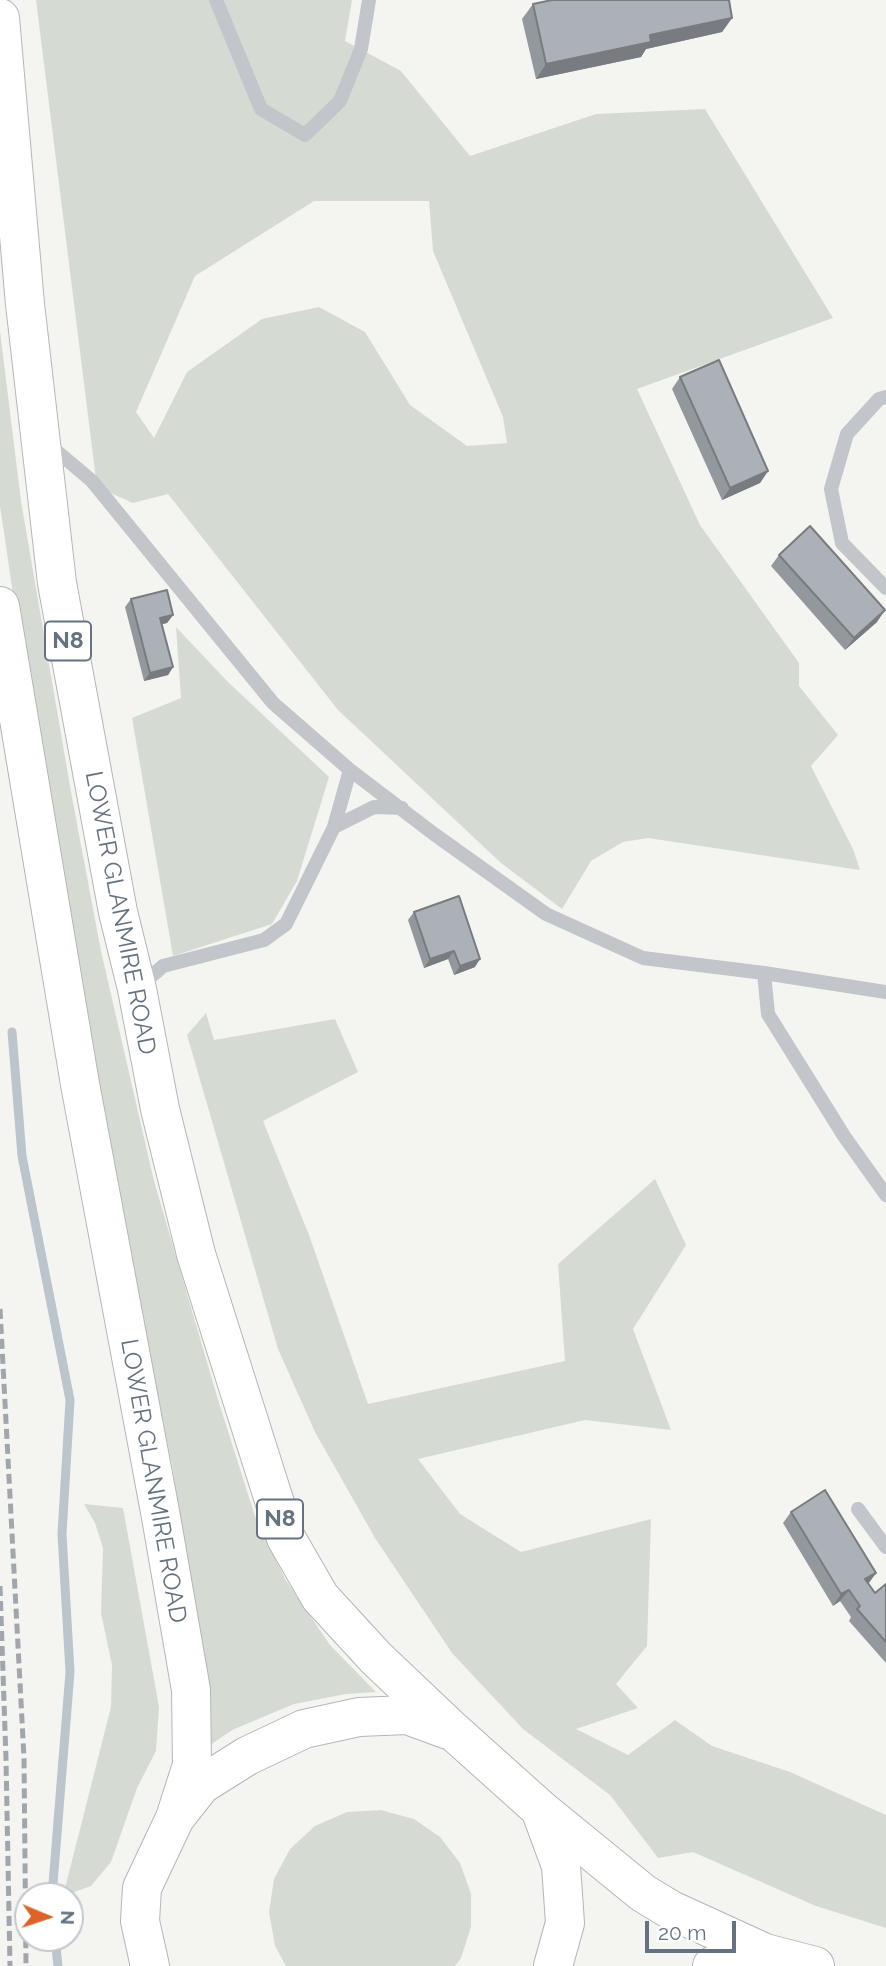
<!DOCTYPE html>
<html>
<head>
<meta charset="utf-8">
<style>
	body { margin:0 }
	#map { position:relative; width:886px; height:1966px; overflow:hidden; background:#f4f5f1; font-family:Raleway,sans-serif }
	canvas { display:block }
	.north { position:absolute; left:14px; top:1882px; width:70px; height:70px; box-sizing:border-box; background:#fff; border:2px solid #c1c7cd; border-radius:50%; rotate:92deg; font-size:19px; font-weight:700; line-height:28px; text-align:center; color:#647281 }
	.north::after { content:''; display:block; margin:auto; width:24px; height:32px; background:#de6328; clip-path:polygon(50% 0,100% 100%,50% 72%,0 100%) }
	.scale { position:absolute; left:645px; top:1921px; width:91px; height:32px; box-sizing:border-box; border:4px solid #647281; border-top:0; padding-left:9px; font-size:21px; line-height:24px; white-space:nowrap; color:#647281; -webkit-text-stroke:5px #fff; paint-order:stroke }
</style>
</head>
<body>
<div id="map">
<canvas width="886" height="1966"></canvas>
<div class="north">N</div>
<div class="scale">20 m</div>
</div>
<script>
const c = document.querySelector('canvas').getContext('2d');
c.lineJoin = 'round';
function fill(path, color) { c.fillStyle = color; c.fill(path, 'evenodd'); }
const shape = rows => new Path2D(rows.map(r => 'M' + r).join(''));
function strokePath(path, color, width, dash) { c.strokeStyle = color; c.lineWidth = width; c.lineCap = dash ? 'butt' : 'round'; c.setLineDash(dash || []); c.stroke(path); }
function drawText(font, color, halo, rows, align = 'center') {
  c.font = font + ' Raleway,sans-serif'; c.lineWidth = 7; c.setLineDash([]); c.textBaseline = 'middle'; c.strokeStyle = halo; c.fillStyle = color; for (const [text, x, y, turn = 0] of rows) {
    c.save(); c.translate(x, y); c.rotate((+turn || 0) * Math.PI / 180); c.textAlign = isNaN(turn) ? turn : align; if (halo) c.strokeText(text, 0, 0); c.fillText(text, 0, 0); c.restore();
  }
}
const green = shape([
	[36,0,352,0,345,41,401,71,470,156,596,114,705,109,833,318,637,389,700,525,799,663,799,686,838,735,811,766,853,849,860,870,648,838,623,842,591,861,562,909,501,863,338,710,168,494,133,503,97,487],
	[314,201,429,201,433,251,503,417,507,443,467,446,410,405,365,332,319,307,262,319,187,372,154,438,136,412,195,276],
	[0,331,21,501,71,792,101,951,154,1181,219,1403,255,1516,285,1579,330,1645,376,1692,346,1694,294,1704,232,1730,206,1748,173,1470,120,1208,24,668,0,506],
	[176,627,228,682,329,777,297,881,272,924,173,956,132,718,181,698],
	[206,1013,214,1040,335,1019,358,1072,263,1121,309,1235,368,1404,565,1361,558,1264,655,1179,686,1245,633,1329,671,1430,585,1420,418,1459,460,1514,521,1552,651,1519,647,1646,616,1684,638,1708,576,1729,628,1755,675,1720,712,1746,790,1772,886,1815,886,1928,816,1906,693,1852,658,1858,610,1795,523,1729,452,1653,375,1538,315,1432,278,1349,187,1035],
	[84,1504,123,1508,159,1707,156,1751,137,1788,111,1862,91,1886,63,1896,111,1707,112,1665,101,1613,103,1548,95,1523],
	[381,1810,414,1819,440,1837,460,1863,471,1894,471,1927,461,1958,455,1966,286,1966,275,1946,269,1912,274,1879,290,1849,315,1826,347,1812]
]);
const stream = shape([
	[12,1032,22,1156,70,1400,62,1534,70,1672,52,1896],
	[55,1938,58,1966]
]);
const service = shape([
	[216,0,261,109,305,135,340,101,361,49,369,0],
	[886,397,879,399,847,434,831,489,842,543,886,588],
	[47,443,92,481,273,703,350,770,434,834,546,914,643,958,764,973,886,992],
	[334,827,350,770],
	[764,973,768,1014,844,1136,886,1195],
	[139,987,163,966,264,940,286,924,334,827,374,807,402,808],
	[858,1509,886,1547]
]);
const secondary = shape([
	[540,1809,643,1893,671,1910,765,1953,815,1966],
	[712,1966,765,1953]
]);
const trunk = shape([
	[0,18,25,304,57,583,118,912,137,989,160,1109,196,1254,286,1538,320,1597,376,1658,453,1731,540,1809,561,1866,565,1923,553,1966],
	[0,606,80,1084,161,1517,191,1690,192,1765,175,1818],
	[150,1966,140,1921,142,1888,175,1818,201,1785,247,1756,304,1729,359,1717,407,1715,448,1730]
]);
const rail = shape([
	[0,1309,24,1758,26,1966],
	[0,1586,6,1759,10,1966]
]);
const wall = shape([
	[533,4,732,18,722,32,646,49,641,57,536,79,522,19],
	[680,377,768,471,760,483,722,500,672,389],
	[779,555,877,622,845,650,771,566],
	[131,599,173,615,167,623,162,624,173,667,168,675,144,681,125,607],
	[414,912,475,967,454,975,448,959,424,968,408,920],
	[791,1512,876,1573,868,1584,875,1593,886,1584,886,1663,849,1621,851,1617,840,1601,833,1606,783,1523]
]);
const shadedWall = shape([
	[732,18,722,32,646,49,641,57,536,79,546,64,650,35],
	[768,471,760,483,722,500,730,488],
	[885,610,877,622,845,650,854,638],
	[173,615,167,623,155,626,160,618],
	[173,667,168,675,144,681,150,673],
	[454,951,448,959,424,968,430,959],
	[480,959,475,967,454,975,460,966],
	[876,1573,868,1584,865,1579],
	[849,1590,840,1601,833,1606,841,1594]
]);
const building = shape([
	[552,0,729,0,732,18,650,35,651,42,546,64,533,4,552,0],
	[719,360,768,471,730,488,680,377,719,360],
	[810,526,885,610,854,638,779,555,810,526],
	[167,590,173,615,160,618,173,667,150,673,131,599,167,590],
	[459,896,480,959,460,966,454,951,430,959,414,912,459,896],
	[825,1490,876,1573,865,1579,875,1593,886,1584,886,1642,857,1609,860,1606,849,1590,841,1594,791,1512,825,1490]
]);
const shields = [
	[68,641,46],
	[280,1519,46]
];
const shieldNames = [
	["N8",68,641],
	["N8",280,1519]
];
const streetNames = [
	["LOWER GLANMIRE ROAD",120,913,79],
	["LOWER GLANMIRE ROAD",153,1481,80]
];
fill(green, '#d5dbd2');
strokePath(stream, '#bbc5cb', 9);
strokePath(secondary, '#b2b7bb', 40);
strokePath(trunk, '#b3b6b9', 40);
strokePath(service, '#c2c5c9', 14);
strokePath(secondary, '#fff', 38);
strokePath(trunk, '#fff', 38);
strokePath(rail, '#a1a6ac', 5, [10, 5]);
fill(wall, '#93989d');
fill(shadedWall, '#787c80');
fill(building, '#abb1b7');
strokePath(building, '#787c80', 2);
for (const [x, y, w] of shields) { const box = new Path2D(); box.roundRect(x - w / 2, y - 19.5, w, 39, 5); c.fillStyle = '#fff'; c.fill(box); strokePath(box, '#647281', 2); }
drawText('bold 23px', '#647281', null, shieldNames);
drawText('24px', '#647281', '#fff', streetNames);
</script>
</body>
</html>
